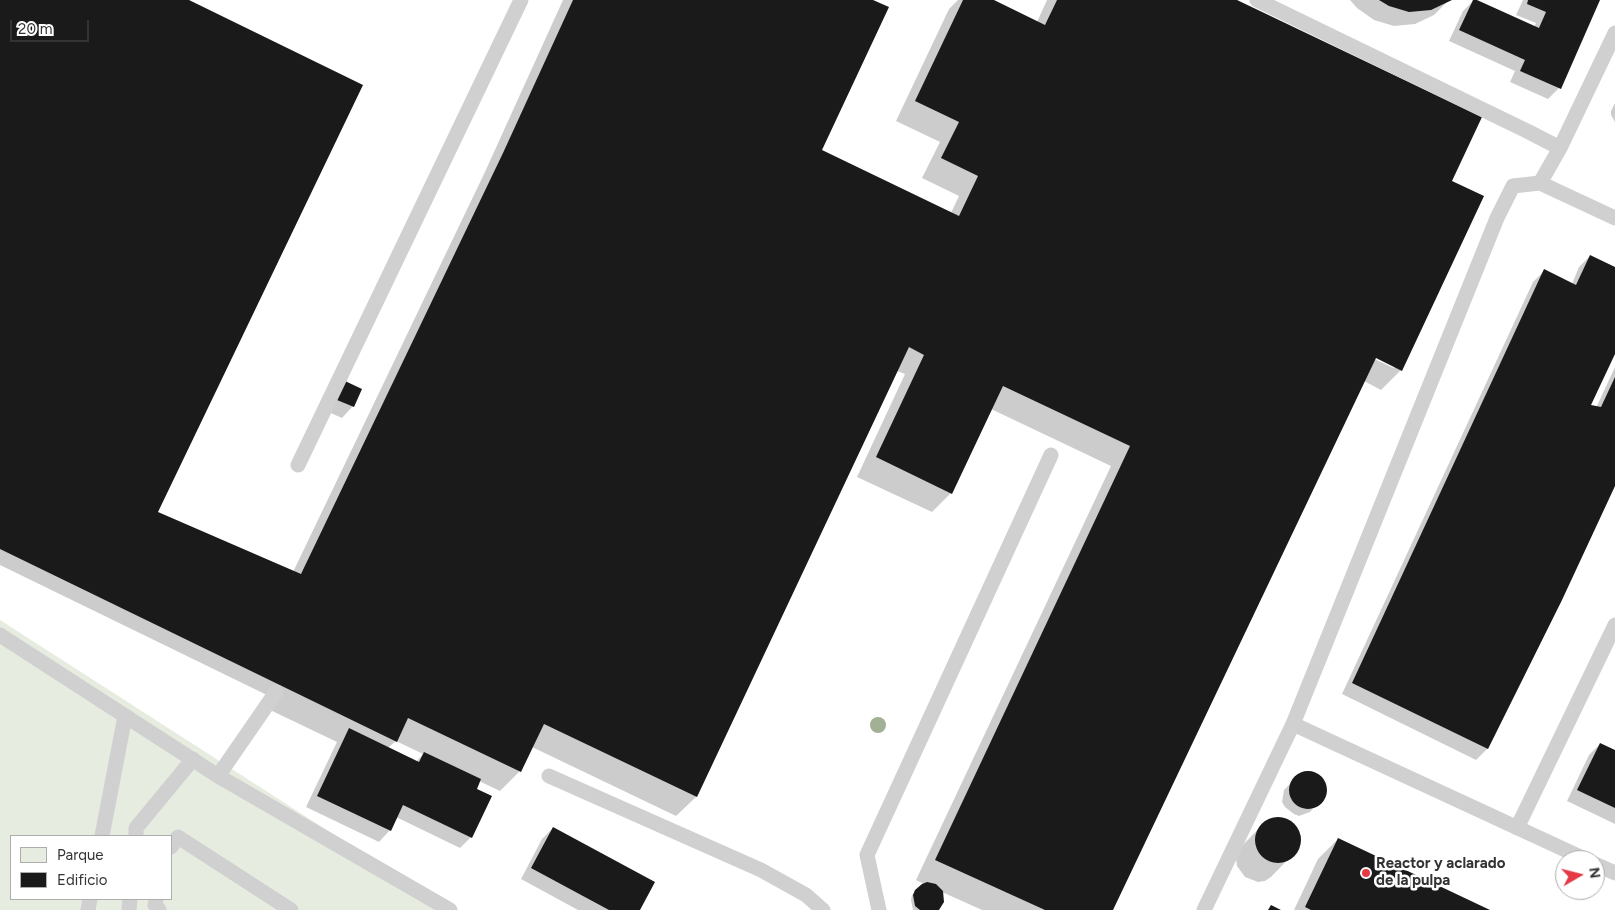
<!DOCTYPE html>
<html>
<head>
<meta charset="utf-8">
<style>
	body { margin:0 }
	#map { position:relative; width:1615px; height:910px; overflow:hidden; background:#fff; font-family:Figtree,sans-serif }
	canvas { display:block }
	.legend { position:absolute; left:10px; top:835px; width:162px; height:65px; box-sizing:border-box; background:#fff; border:1px solid #adadad; margin:0; padding:6px 9px; list-style:none; font-size:15px; color:#333 }
	.legend li { display:flex; align-items:center; gap:10px; height:25px }
	.legend b { width:25px; border:1px solid #adadad }
	.north { position:absolute; left:1555px; top:850px; width:50px; height:50px; box-sizing:border-box; background:#fff; border:1px solid #adadad; border-radius:50%; rotate:82deg; font-size:14px; font-weight:700; line-height:20px; text-align:center; color:#333 }
	.north::after { content:''; display:block; margin:auto; width:18px; height:22px; background:#e63946; clip-path:polygon(50% 0,100% 100%,50% 72%,0 100%) }
	.scale { position:absolute; left:10px; top:20px; width:79px; height:22px; box-sizing:border-box; border:2px solid #333; border-top:0; padding-left:6px; font-size:15px; line-height:18px; white-space:nowrap; color:#333; -webkit-text-stroke:4px #fff; paint-order:stroke }
</style>
</head>
<body>
<div id="map">
<canvas width="1615" height="910"></canvas>
<ul class="legend">
<li><b style="height:14px;background:#e6ecdf"></b>Parque</li>
<li><b style="height:14px;background:#1a1a1a"></b>Edificio</li>
</ul>
<div class="north">N</div>
<div class="scale">20 m</div>
</div>
<script>
const c = document.querySelector('canvas').getContext('2d');
c.lineJoin = 'round';
function fill(path, color) { c.fillStyle = color; c.fill(path, 'evenodd'); }
const shape = rows => new Path2D(rows.map(r => 'M' + r).join(''));
function strokePath(path, color, width, dash) { c.strokeStyle = color; c.lineWidth = width; c.lineCap = dash ? 'butt' : 'round'; c.setLineDash(dash || []); c.stroke(path); }
function drawText(font, color, halo, rows, align = 'center') {
  c.font = font + ' Figtree,sans-serif'; c.lineWidth = 5; c.setLineDash([]); c.textBaseline = 'middle'; c.strokeStyle = halo; c.fillStyle = color; for (const [text, x, y, turn = 0] of rows) {
    c.save(); c.translate(x, y); c.rotate((+turn || 0) * Math.PI / 180); c.textAlign = isNaN(turn) ? turn : align; if (halo) c.strokeText(text, 0, 0); c.fillText(text, 0, 0); c.restore();
  }
}
const green = shape([
	[0,620,193,744,451,910,0,910],
	[11,836,171,836,171,899,11,899]
]);
const shadow = shape([
	[0,0,186,0,157,512,293,572,484,174,563,0,869,0,820,150,951,213,959,196,922,178,940,142,896,121,949,9,958,0,991,0,1037,22,1047,0,1234,0,1450,181,1401,370,1381,390,1364,381,1112,910,982,910,942,892,937,910,913,910,911,900,912,895,924,884,916,880,1111,466,991,409,951,493,932,512,857,477,905,374,897,371,696,797,676,816,532,747,520,771,500,791,479,781,475,790,490,797,471,837,460,848,396,817,390,830,379,842,306,807,337,742,268,709,273,698,0,565],
	[1371,354,1394,366,1394,368,1370,357],
	[396,741,423,754,416,762,388,748],
	[1350,0,1449,0,1434,15,1415,24,1394,26,1374,20,1357,8],
	[1474,0,1534,27,1536,23,1516,15,1523,0,1599,0,1559,88,1548,99,1510,82,1515,71,1449,41,1463,11],
	[1615,103,1615,122,1611,115,1611,111],
	[1590,256,1615,268,1615,351,1589,406,1596,408,1615,367,1615,483,1487,749,1476,760,1342,694,1533,282,1544,271,1572,284,1579,267],
	[334,394,353,406,342,418,326,411],
	[1600,744,1615,751,1615,824,1567,801,1589,755],
	[1311,772,1321,778,1325,789,1325,794,1310,812,1299,816,1294,814,1285,807,1282,802,1284,790,1300,774],
	[1274,818,1281,818,1288,820,1298,831,1299,838,1296,851,1271,877,1265,881,1258,882,1245,877,1237,866,1236,859,1242,846,1262,825],
	[553,828,639,910,578,910,521,879,542,839],
	[1338,839,1487,910,1294,910,1318,859]
]);
const building = shape([
	[0,0,189,0,363,85,158,512,301,574,503,153,573,0,873,0,889,7,822,150,959,216,978,176,941,158,959,122,915,101,963,0,994,0,1045,25,1057,0,1237,0,1482,117,1452,181,1484,196,1402,371,1376,358,1113,910,1045,910,935,860,1130,446,1003,386,952,494,876,457,924,355,909,347,697,797,544,724,521,772,408,718,397,742,0,549],
	[1379,0,1452,0,1431,10,1409,12,1389,6],
	[1473,0,1477,0,1539,28,1546,12,1527,4,1528,0,1600,0,1561,89,1520,71,1525,60,1459,30],
	[1590,255,1615,267,1615,354,1591,405,1601,407,1615,377,1615,486,1562,600,1488,749,1352,683,1544,269,1576,285],
	[345,381,362,389,354,407,337,400],
	[349,728,419,762,424,752,481,779,477,789,492,796,472,838,403,805,391,831,317,796],
	[1600,743,1615,750,1615,808,1577,790],
	'1289 790a19 19 0 1 1 38 0a19 19 0 1 1-38 0Z',
	'1255 840a23 23 0 1 1 46 0a23 23 0 1 1-46 0Z',
	[553,827,655,882,640,910,609,910,531,868],
	[1338,838,1490,910,1311,910,1305,907],
	[927,882,936,884,943,891,944,902,939,910,920,910,915,906,913,895,915,890,922,884],
	[1271,905,1281,910,1268,910]
]);
const lane = shape([
	[1257,0,1529,132,1560,148],
	[1540,183,1560,148,1615,33],
	[298,465,521,0],
	[0,635,218,776],
	[276,692,218,776,450,910],
	[1293,724,1497,218,1513,186,1540,183,1615,218],
	[549,776,761,870,806,895,823,910],
	[1517,828,1615,625],
	[102,836,125,716],
	[136,836,136,828,193,759],
	[171,847,178,837,291,910],
	[1595,864,1615,873],
	[156,899,155,905,159,910],
	[88,910,90,899],
	[129,910,130,899],
	[879,910,867,855,1051,455],
	[1204,910,1293,724,1587,860]
]);
const trees = [
	[878,725]
];
const markers = [
	[1366,873,5,"#e63946"]
];
const poiNames = [
	["Reactor y aclarado",1376,864],
	["de la pulpa",1376,881]
];
fill(green, '#e6ecdf');
fill(shadow, '#0003');
fill(building, '#1a1a1a');
strokePath(lane, '#d0d0d0', 15);
c.fillStyle = '#a2b095';
for (const [x, y] of trees) { c.beginPath(); c.arc(x, y, 8, 0, 2 * Math.PI); c.fill(); }
for (const [x, y, r, color] of markers) { const dot = new Path2D(); dot.arc(x, y, r, 0, 2 * Math.PI); c.fillStyle = color; c.fill(dot); strokePath(dot, '#fff', 2); }
drawText('bold 15px', '#333', '#fff', poiNames, 'left');
</script>
</body>
</html>
